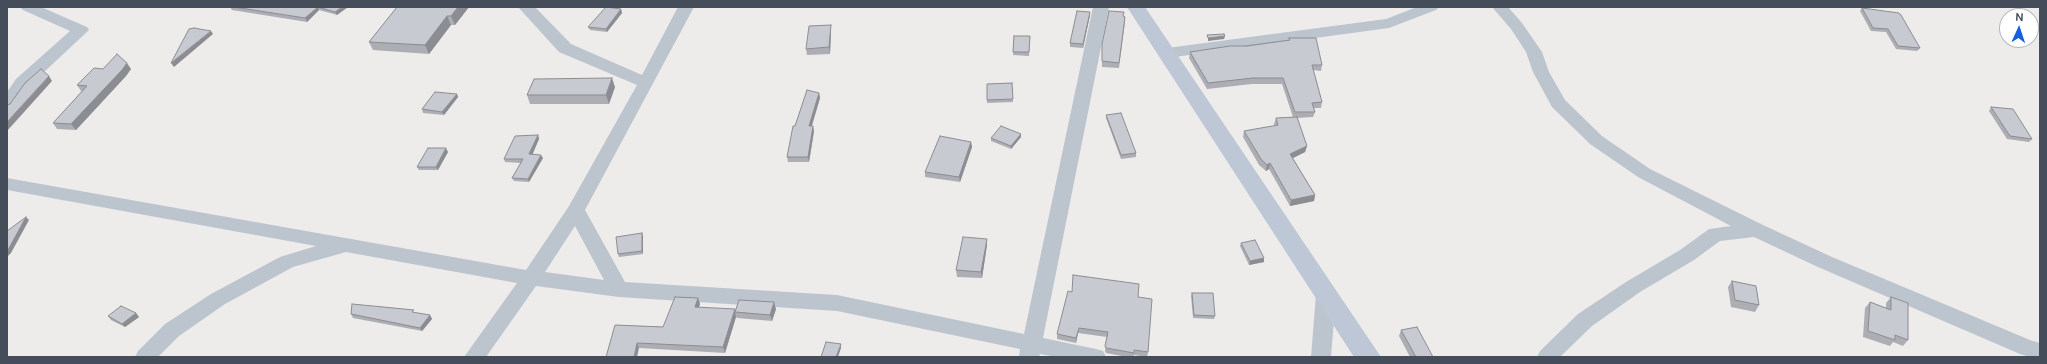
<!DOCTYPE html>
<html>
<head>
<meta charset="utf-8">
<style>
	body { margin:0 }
	#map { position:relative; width:2047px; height:364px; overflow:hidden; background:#eeebeb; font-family:"DM Sans",sans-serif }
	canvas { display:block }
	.frame { position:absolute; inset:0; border:8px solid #444d59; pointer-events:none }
	.north { position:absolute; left:1999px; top:8px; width:40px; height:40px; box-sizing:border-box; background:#fff; border:1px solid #b4b8bd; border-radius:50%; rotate:3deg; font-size:11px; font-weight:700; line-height:16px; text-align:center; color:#444d59 }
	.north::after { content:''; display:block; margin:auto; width:14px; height:18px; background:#185fdc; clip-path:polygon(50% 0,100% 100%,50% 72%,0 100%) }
</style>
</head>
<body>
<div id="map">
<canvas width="2047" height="364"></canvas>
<div class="frame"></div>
<div class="north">N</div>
</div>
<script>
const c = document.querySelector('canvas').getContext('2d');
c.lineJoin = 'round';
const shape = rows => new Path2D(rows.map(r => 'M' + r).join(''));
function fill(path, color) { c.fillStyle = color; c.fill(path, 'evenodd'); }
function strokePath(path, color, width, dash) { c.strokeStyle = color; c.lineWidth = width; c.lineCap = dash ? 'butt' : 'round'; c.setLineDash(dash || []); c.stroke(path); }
const street = shape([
	[20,7,41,7,87,27,89,30,28,87,13,108,7,110,7,92,16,79,70,31,23,10,20,7],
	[518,7,535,7,571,44,642,75,678,7,694,7,585,210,625,282,837,295,1024,334,1093,7,1109,7,1043,338,1096,349,1103,351,1106,357,1056,357,1040,354,1039,357,1019,357,1020,349,837,311,619,297,536,286,486,357,464,357,517,283,346,252,293,267,225,304,179,336,158,357,135,357,138,351,165,324,211,294,280,257,316,246,7,190,7,178,526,270,569,206,637,85,559,52,518,7],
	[575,226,604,280,545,272,575,226],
	[1417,7,1439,7,1436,10,1389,28,1167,58,1161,57,1159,53,1161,49,1167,48,1386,19,1417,7],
	[1492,7,1508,7,1522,23,1542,52,1549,72,1565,100,1602,136,1650,169,1763,225,1832,257,2030,340,2040,343,2040,357,2030,357,2020,354,1818,267,1754,237,1720,241,1694,260,1640,292,1592,326,1560,357,1537,357,1540,351,1578,314,1626,282,1680,250,1709,229,1731,226,1638,177,1590,144,1552,107,1533,72,1526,52,1511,29,1492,7],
	[1326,286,1333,289,1336,294,1331,357,1311,357,1316,294,1319,289,1326,286]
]);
const secondary = shape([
	[1127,7,1145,7,1381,357,1354,357,1127,7]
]);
const wall = shape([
	[230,7,348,7,337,15,319,10,307,22,232,10],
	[397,7,469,7,455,25,451,25,429,54,373,50,369,42],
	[1862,8,1920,48,1917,51,1896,49,1886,32,1871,31,1860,11],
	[621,9,622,13,607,32,590,30,588,27],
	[1090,15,1083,48,1070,47,1070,43],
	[1124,16,1125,17,1125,22,1119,68,1102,67,1102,44],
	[831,31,830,54,807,55,806,49],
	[1014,36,1030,36,1029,56,1013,55],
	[1289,38,1322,65,1321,71,1313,70,1322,102,1321,108,1313,108,1315,112,1313,117,1297,118,1307,146,1305,152,1293,158,1315,195,1314,201,1290,206,1269,169,1266,171,1259,165,1243,137,1244,131,1275,126,1274,124,1276,118,1293,117,1282,84,1252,84,1207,89,1189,58,1190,52,1289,40],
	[131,69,126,76,76,130,57,129,53,123,82,91,81,91,77,85],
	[1012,83,1013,102,987,103,987,84],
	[615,87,609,104,530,104,527,95],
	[819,93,820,98,812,126,814,131,809,162,788,162,787,157,795,126],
	[457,94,458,97,444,115,423,113,422,109],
	[1991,107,2032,139,2029,142,2007,139,1989,111],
	[1106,115,1136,153,1136,157,1121,159,1106,118],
	[1021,134,1021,137,1011,149,991,141,991,138],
	[538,135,539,139,532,154,543,158,529,182,514,181,512,178,521,163,505,162,504,159],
	[971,142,972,147,960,182,925,177,925,172],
	[448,152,438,170,419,170,417,167],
	[643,236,643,254,619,257,618,254],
	[1241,243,1264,262,1249,265,1240,246],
	[987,245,982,278,957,277,956,270],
	[1732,281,1759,305,1755,312,1731,307,1728,287],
	[1192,293,1215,316,1214,319,1193,318,1191,296],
	[1138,297,1148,352,1147,357,1134,355,1134,357,1127,357,1106,353,1105,351,1107,337,1078,333,1076,343,1057,339,1057,334],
	[1891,297,1908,340,1903,346,1893,342,1890,346,1863,337,1865,308,1870,302,1886,308,1886,303],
	[698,298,700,304,699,307,735,310,776,309,772,321,737,318,736,317,725,353,639,348,615,325,663,327],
	[136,313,139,317,125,327,111,320,108,316],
	[415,313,430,315,432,319,422,331,353,318,351,314],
	[1401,330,1433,357,1410,357,1399,336]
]);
const shadedWall = shape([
	[318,7,319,10,307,22,305,18],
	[342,7,348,7,337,15,335,12],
	[458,7,469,7,455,25,451,16],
	[621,9,622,13,607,32,606,29],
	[1090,12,1090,15,1083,48,1083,44],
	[447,16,451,25,429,54,425,45],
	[831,25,831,31,830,54,829,47],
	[211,31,213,34,174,67,171,63],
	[1225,36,1224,39,1208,41,1208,38],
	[127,63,131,69,126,76,76,130,71,124],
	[49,76,52,81,7,131,7,122],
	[612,78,615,87,609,104,606,95],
	[819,93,820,98,810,131,809,126],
	[457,94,458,97,444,115,442,112],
	[813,126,814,131,809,162,808,157],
	[1021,134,1021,137,1011,149,1011,146],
	[538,135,539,139,531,158,529,154],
	[971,142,972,147,960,182,959,177],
	[1307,146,1305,152,1289,160,1290,154],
	[446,148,448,152,438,170,436,167],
	[541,155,543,158,529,182,528,179],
	[1270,163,1269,169,1266,171,1267,165],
	[1315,195,1314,201,1290,206,1291,200],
	[26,217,29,220,11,253,7,257,7,251],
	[642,233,643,236,643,254,642,251],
	[987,239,987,245,982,278,981,272],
	[1264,258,1264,262,1249,265,1250,261],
	[698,298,700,304,697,312,695,307],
	[774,302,776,309,772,321,770,315],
	[735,309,735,312,736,317,725,353,723,347],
	[136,313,139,317,125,327,122,324],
	[430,315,432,319,422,331,420,328],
	[1079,328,1076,343,1076,338],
	[637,343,639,348,637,357,634,357],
	[841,344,841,348,838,357,836,357]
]);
const building = shape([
	[234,7,342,7,335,12,318,7,305,18,234,7],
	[397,7,458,7,451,16,447,16,425,45,369,42,397,7],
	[606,7,621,9,606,29,588,27,606,7],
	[1862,8,1899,13,1901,15,1920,48,1898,46,1888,29,1873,28,1862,8],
	[1077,11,1090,12,1083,44,1070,43,1077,11],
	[1109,11,1124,12,1123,16,1125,17,1119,63,1102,61,1102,44,1109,11],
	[831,25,829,47,806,49,809,26,831,25],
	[194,28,211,31,171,63,189,29,194,28],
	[1224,34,1225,36,1208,38,1207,35,1224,34],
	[1014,36,1030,36,1029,52,1013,52,1014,36],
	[1289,38,1316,38,1322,65,1312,65,1322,102,1312,103,1315,112,1295,112,1283,78,1253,78,1208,83,1190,52,1230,46,1247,46,1290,40,1289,38],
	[117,54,127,63,122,70,71,124,53,123,87,86,77,85,94,68,103,69,117,54],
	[41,69,49,76,7,122,7,105,10,104,25,83,41,69],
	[612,78,606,95,527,95,534,79,612,78],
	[1012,83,1013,99,987,100,987,84,1012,83],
	[807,90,819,93,809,126,813,126,808,157,787,157,793,126,795,126,807,90],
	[435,92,457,94,442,112,422,109,435,92],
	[1991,107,2013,109,2032,139,2010,136,1991,107],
	[1121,113,1136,153,1121,155,1106,115,1121,113],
	[1297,117,1307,146,1290,154,1315,195,1291,200,1270,163,1267,165,1261,159,1244,131,1278,125,1276,118,1297,117],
	[1001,126,1021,134,1011,146,991,138,1001,126],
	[538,135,529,154,541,155,528,179,512,178,523,159,504,159,515,136,538,135],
	[940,136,971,142,959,177,925,172,940,136],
	[428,148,446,148,436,167,417,167,428,148],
	[26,217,8,250,7,251,7,231,26,217],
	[642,233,642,251,618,254,616,237,642,233],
	[963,237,987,239,981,272,956,270,963,237],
	[1255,240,1264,258,1250,261,1241,243,1255,240],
	[1073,275,1139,284,1138,297,1152,299,1148,352,1134,350,1134,353,1106,348,1105,346,1108,332,1079,328,1076,338,1057,334,1068,291,1072,292,1073,275],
	[1732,281,1756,286,1759,305,1735,300,1732,281],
	[1192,293,1213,293,1215,316,1194,315,1192,293],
	[675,297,698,298,695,307,735,309,723,347,637,343,634,357,606,357,615,325,663,327,675,297],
	[1891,297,1908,303,1908,340,1895,335,1895,340,1868,331,1870,302,1891,310,1891,297],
	[739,300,774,302,770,315,735,312,739,300],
	[352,304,414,310,412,312,430,315,420,328,351,314,352,304],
	[121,306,136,313,122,324,108,316,121,306],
	[1417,327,1433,357,1416,357,1401,330,1417,327],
	[826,342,841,344,836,357,821,357,826,342]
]);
fill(street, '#bcc5ce');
fill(secondary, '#bdc7d5');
fill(wall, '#acaeb4');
fill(shadedWall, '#8c8d92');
fill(building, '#c8cad1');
strokePath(building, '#8c8d92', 1);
</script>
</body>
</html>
